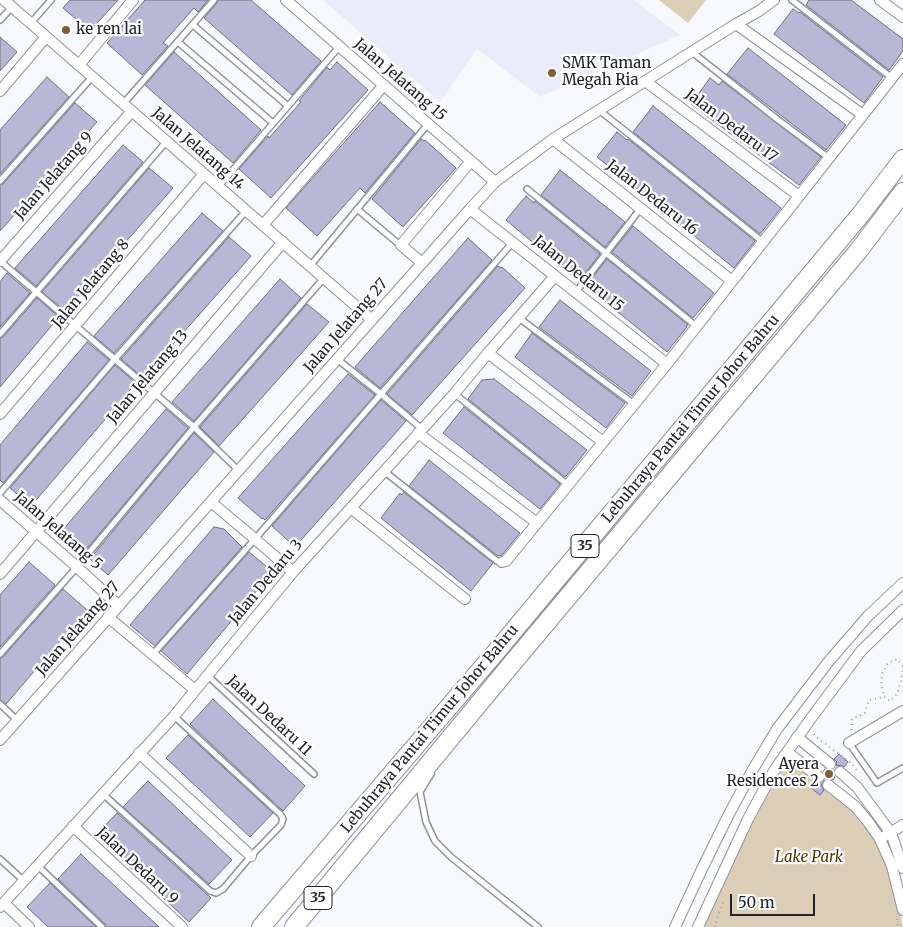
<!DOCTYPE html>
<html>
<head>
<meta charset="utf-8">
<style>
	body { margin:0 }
	#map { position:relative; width:903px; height:927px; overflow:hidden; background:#f8f8ff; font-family:Merriweather,serif }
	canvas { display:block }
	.scale { position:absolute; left:730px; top:894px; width:85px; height:22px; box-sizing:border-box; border:2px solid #23242a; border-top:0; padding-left:6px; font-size:15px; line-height:18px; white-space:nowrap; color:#23242a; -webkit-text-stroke:4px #fff; paint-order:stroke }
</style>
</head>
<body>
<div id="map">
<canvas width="903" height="927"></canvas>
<div class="scale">50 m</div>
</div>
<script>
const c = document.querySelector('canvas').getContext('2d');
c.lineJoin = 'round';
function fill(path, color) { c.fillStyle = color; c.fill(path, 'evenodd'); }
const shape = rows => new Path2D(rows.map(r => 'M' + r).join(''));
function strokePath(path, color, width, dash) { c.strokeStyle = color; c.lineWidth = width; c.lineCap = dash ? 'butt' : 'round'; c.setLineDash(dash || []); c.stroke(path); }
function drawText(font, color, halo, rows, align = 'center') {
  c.font = font + ' Merriweather,serif'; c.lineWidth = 4.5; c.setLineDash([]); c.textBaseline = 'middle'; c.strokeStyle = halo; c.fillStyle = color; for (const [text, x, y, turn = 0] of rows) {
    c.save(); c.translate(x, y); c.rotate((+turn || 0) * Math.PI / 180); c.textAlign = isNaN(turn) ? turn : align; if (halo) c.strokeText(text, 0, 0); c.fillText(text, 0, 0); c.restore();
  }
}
const built = shape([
	[323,0,634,0,680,35,540,97,477,49,440,102]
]);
const green = shape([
	[659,0,706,0,688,23],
	[787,752,846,798,869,823,892,866,903,927,697,927]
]);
const building = shape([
	[70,0,118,0,90,31,63,8,70,0],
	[145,0,208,0,198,12,194,8,163,43,168,46,142,75,107,43,145,0],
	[218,0,251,0,321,61,292,95,204,18,217,3,218,0],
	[809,0,851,0,903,39,903,51,889,70,806,5,809,0],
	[793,9,799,13,800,12,883,77,864,103,774,34,793,9],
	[0,37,17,52,0,71,0,37],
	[748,48,846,125,826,150,727,74,748,48],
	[174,52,261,130,233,163,145,85,174,52],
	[337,62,368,90,271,198,239,169,268,136,269,138,301,102,299,101,327,67,330,70,337,62],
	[47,77,69,97,0,174,0,130,47,77],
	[710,78,719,85,722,81,821,157,799,185,691,104,710,78],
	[380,102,415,133,365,193,360,188,317,236,286,208,380,102],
	[75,103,97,122,0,231,0,185,3,184,75,103],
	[653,106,781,208,760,234,633,132,653,106],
	[617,132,627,140,628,139,755,241,734,268,597,157,617,132],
	[421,139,424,141,425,140,456,168,403,227,372,199,421,139],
	[123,145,143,162,36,286,15,268,123,145],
	[149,168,173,188,65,311,42,292,149,168],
	[560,170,625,222,605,247,541,195,560,170],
	[526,196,534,203,535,201,600,254,579,281,506,220,526,196],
	[202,213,223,231,114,353,94,336,202,213],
	[633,226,714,293,693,318,612,252,633,226],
	[229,237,251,256,144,377,143,376,142,377,121,359,229,237],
	[468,238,492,260,380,388,355,367,468,238],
	[607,259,688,325,686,326,687,327,667,352,586,286,607,259],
	[498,266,501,268,502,267,525,288,412,415,387,394,498,266],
	[7,273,30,293,0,327,0,282,7,273],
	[280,279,301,298,194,421,172,402,280,279],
	[37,298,59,317,0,387,0,338,3,337,37,298],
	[560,300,651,371,632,396,539,327,560,300],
	[307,304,329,322,219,446,200,427,307,304],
	[532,333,625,403,606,428,515,357,532,333],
	[87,342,109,360,3,483,0,480,0,445,87,342],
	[115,365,136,383,31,506,10,488,115,365],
	[348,374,375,395,265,520,263,518,262,519,238,498,348,374],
	[494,379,587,450,567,475,565,477,468,399,482,380,494,379],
	[381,400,406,421,295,547,272,526,381,400],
	[464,407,560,484,540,509,443,433,464,407],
	[166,409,188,428,84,552,61,532,166,409],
	[194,433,214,452,108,575,90,559,194,433],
	[429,460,520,533,502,555,498,556,409,486,429,460],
	[404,492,493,563,471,591,381,518,400,493,402,495,404,492],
	[214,527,224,529,242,547,155,646,130,625,214,527],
	[249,552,266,566,270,575,187,674,161,651,249,552],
	[29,562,55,585,0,647,0,595,29,562],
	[63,589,87,610,6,704,0,700,0,658,3,657,63,589],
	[213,699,305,786,283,811,194,728,190,724,213,699],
	[188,735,273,813,250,837,166,758,188,735],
	[839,754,848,762,844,767,841,765,836,766,837,762,834,759,839,754],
	[825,769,829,771,834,770,833,774,835,777,833,780,829,778,826,779,826,775,823,772,825,769],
	[148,781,232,860,209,884,123,807,148,781],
	[814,782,818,784,821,783,822,787,824,790,820,795,810,787,814,782],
	[117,813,211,898,189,922,96,835,117,813],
	[81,854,89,862,159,927,106,927,105,924,58,879,81,854],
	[50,883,96,927,48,927,27,907,50,883]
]);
const path = shape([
	[903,666,897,659,888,663,882,674,881,681,884,697,890,701,897,694,901,681,903,666],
	[851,730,852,719,865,713,869,700,884,697],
	[814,734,815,736,852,764,859,773],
	[897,919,898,927],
	[714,927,724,899]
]);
const service = shape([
	[792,0,892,78],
	[0,20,12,7],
	[31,23,51,0],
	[193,25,288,106],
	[178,42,273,123],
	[692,52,777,119,829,158],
	[123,104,214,0],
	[599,110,763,242],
	[0,181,92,77],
	[219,186,339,47],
	[527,189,696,326],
	[357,209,400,245],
	[0,261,194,427,238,470],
	[310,266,428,124],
	[576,292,641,208],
	[519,318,634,404],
	[0,334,166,142],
	[337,359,381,394,422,429],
	[455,394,568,485],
	[384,471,497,561,502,562],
	[0,493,115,359,246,211],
	[0,654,77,567,194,427,324,278],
	[153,654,255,539,513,242],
	[208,676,314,774],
	[0,704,17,720],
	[849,743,877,783,903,768],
	[431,774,420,792,426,822,435,841,451,857,538,927],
	[103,794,210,891,216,893,223,889,251,856,281,825,283,819,280,814,174,716],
	[0,859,24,881],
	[38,866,102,927]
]);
const minor = shape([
	[4,0,372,320],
	[286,0,495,182],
	[880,0,903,17],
	[736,24,863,115],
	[79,65,133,0],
	[645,81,799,196],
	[0,91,46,37],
	[553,139,732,281],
	[470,209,667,364],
	[263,225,384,85],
	[0,261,132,111],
	[422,263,401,245,471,161],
	[488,353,603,442],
	[0,414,204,174],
	[418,433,537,523],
	[0,500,77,567,119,606],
	[211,502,255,539,293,572],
	[351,508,465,599],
	[502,562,506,561,667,364,903,64],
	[0,574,283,242],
	[108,617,195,690],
	[797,737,830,764],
	[0,740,470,209,495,182,553,139,736,24,759,11,774,0],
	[849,743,903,711],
	[787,752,819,777],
	[139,753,251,856],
	[840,772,857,787,891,833,903,868],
	[828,785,856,807,869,823,880,839,892,866,903,910],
	[73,826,182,927],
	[885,836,903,825],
	[4,903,29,927],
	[0,907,174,716,293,572,454,394,488,353,555,276],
	[675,927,702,869,727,818,752,771,777,729,829,661,868,616,903,583],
	[698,927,748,819,775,769,812,717,861,651,903,610]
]);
const trunk = shape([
	[261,927,495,653,861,214,903,159],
	[294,927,510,666,859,250,903,192]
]);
const markers = [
	[66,30,5,"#7c6033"],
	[552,73,5,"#7c6033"],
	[829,774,5,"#7c6033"]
];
const shields = [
	[585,546,28],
	[318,898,28]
];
const shieldNames = [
	["35",585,546],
	["35",318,898]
];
const poiNames = [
	["ke ren lai",76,30],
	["SMK Taman",562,64],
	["Megah Ria",562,81],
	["Ayera",819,765,"right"],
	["Residences 2",819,782,"right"]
];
const streetNames = [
	["Jalan Jelatang 15",400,80,41],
	["Jalan Dedaru 17",731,126,37],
	["Jalan Jelatang 14",198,149,41],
	["Jalan Jelatang 9",54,176,-49],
	["Jalan Dedaru 16",652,198,38],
	["Jalan Dedaru 15",578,274,39],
	["Jalan Jelatang 8",91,284,-50],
	["Jalan Jelatang 27",346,326,-49],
	["Jalan Jelatang 13",148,377,-50],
	["Lebuhraya Pantai Timur Johor Bahru",691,419,-50],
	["Jalan Jelatang 5",58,531,41],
	["Jalan Dedaru 3",266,582,-50],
	["Jalan Jelatang 27",78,629,-49],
	["Jalan Dedaru 11",269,716,43],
	["Lebuhraya Pantai Timur Johor Bahru",430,729,-50],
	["Jalan Dedaru 9",137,866,43]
];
const parkNames = [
	["Lake Park",809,858]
];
fill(built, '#ebecfa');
fill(green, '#dccdb7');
fill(building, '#b8b8d6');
strokePath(building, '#6e6f7d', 1);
strokePath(service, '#9091a0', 8);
strokePath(minor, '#9091a0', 12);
strokePath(trunk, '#9091a0', 20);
strokePath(path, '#9999a0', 2, [1, 4]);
strokePath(service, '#fff', 5);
strokePath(minor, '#fff', 10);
strokePath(trunk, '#fff', 18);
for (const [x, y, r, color] of markers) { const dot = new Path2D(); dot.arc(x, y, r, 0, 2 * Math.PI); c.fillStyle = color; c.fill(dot); strokePath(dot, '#fff', 2); }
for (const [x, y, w] of shields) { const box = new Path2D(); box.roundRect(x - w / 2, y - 11.5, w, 23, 4); c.fillStyle = '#fff'; c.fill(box); strokePath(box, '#23242a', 1); }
drawText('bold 14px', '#23242a', null, shieldNames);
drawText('15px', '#23242a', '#fff', poiNames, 'left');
drawText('15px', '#23242a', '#fff', streetNames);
drawText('italic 15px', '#4f3401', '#fff', parkNames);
</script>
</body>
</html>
